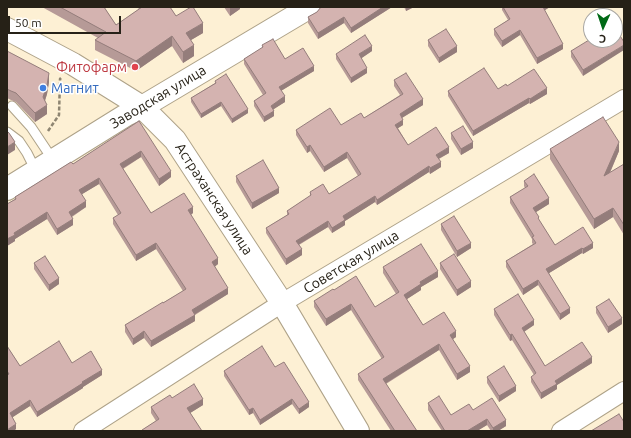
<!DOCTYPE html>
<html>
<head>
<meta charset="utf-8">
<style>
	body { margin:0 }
	#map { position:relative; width:631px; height:438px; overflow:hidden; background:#fdf0d4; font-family:Ubuntu,sans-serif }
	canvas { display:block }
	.frame { position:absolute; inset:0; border:8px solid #262117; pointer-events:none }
	.north { position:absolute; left:583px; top:8px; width:40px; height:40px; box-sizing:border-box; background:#fff; border:1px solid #a8a6a2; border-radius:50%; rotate:183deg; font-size:11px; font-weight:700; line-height:16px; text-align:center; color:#262117 }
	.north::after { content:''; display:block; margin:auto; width:14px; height:18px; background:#006916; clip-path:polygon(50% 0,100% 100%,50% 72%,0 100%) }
	.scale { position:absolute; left:8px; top:16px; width:113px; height:18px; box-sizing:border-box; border:2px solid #262117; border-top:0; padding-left:5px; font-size:12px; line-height:14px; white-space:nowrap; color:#262117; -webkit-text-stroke:3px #fff; paint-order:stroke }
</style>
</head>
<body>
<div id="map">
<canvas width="631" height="438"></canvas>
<div class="frame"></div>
<div class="north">С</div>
<div class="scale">50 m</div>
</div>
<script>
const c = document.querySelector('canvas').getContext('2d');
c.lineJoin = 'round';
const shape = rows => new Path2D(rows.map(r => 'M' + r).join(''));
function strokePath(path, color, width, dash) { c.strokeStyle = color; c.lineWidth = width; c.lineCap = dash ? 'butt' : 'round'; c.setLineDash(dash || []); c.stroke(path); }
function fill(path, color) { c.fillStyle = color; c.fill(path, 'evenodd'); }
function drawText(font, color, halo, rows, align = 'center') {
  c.font = font + ' Ubuntu,sans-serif'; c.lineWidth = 3; c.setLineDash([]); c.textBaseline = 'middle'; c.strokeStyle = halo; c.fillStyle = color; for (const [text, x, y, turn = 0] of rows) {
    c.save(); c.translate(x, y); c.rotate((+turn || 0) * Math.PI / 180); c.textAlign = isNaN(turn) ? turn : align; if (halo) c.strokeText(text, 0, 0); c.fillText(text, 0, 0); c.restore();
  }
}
const path = shape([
	[48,131,59,115,60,79,61,78]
]);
const service = shape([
	[12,106,31,127,53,160],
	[7,132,19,141,27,153,36,171]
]);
const minor = shape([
	[83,431,282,303,624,99],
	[561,431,624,391]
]);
const tertiary = shape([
	[7,29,73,64,142,107,175,140,282,303,358,431],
	[7,189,126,115,142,107,310,7]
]);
const wall = shape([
	[42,7,104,7,116,25,139,9,137,7,170,7,176,16,203,33,191,40,194,56,183,63,172,46,136,71,95,50,95,40,98,38],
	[224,7,240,7,240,9,230,16],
	[321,7,392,7,351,33,344,23,318,39,308,23,308,17,317,12],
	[404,7,414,7,406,11],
	[502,7,550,7,544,10,563,49,537,64,520,35,502,47,494,35,494,29,508,20,502,10],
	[428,40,457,52,439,63,428,46],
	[590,41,583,76,571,57,571,51],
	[262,45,285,59,314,71,281,91,285,102,273,109,274,116,264,122,254,106,254,101,263,95,244,64,244,59,262,48],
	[7,51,49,82,47,94,45,101,47,114,35,122,16,102,11,100,7,98],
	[372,51,361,58,367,73,351,83,336,59,336,54],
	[394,80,423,105,402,118,403,125,398,128,408,145,449,153,439,159,441,167,430,174,429,172,377,205,375,202,345,221,345,225,332,233,328,227,299,245,302,255,286,265,266,233,266,228,287,215,287,211,310,196,310,192,329,194,358,176,347,158,324,172,310,151,307,153,296,135,296,130,341,125,364,118,400,95,394,86],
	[215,81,248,113,232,123,221,106,201,118,191,102,191,98,215,83],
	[507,86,547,94,530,104,529,103,473,136,448,96,448,91,498,89],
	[139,121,171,177,159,186,141,157,123,169,151,213,193,213,191,215,218,264,214,267,228,294,195,315,195,321,151,347,144,338,133,345,125,332,125,325,183,291,156,249,136,261,113,224,113,218,118,215,99,184,82,194,86,207,72,217,73,225,57,235,47,219,15,239,15,241,7,246,7,204,15,199,15,197,73,164],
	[451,133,473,148,461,155,451,139],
	[550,149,619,151,610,173,624,164,624,235,613,217,594,229,550,159],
	[236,176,279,193,252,209,236,182],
	[524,181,549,204,536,212,539,220,555,245,593,248,583,254,582,253,549,273,570,313,560,320,538,285,523,295,506,267,506,261,533,244,532,243,532,239,510,203,510,197,525,188,524,186],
	[441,224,471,248,457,257,441,230],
	[34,263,59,284,49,291,34,269],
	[440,263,471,287,457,296,440,269],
	[383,267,438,277,421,287,421,290,407,299,423,325,456,337,453,339,470,372,457,380,439,350,386,384,417,431,391,431,358,380,358,374,382,359,351,310,326,326,314,307,314,301,334,290,375,307,396,294,383,273],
	[596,307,622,324,608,333,596,313],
	[494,309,534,325,524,332,545,366,592,363,557,385,557,389,541,399,531,382,531,377,534,375,512,340,510,341,494,315],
	[7,346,20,366,72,363,102,375,83,387,83,388,37,417,30,406,12,417,16,429,7,431],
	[275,367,309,407,299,414,292,404,260,425,253,413,249,415,224,376,224,371],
	[487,377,516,391,499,402,487,383],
	[172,398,203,405,190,413,202,431,142,431,142,430,156,421,151,413,151,407],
	[428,403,451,415,473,410,506,426,498,431,491,431,487,425,477,431,442,431,428,410]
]);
const shadedWall = shape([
	[232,7,240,7,240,9,230,16,230,8],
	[383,7,392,7,351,33,351,28],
	[406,7,414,7,406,11],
	[542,7,550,7,542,12],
	[344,17,344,23,318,39,318,33],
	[203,23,203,33,186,43,186,33],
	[520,30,520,35,502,47,502,41],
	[172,36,172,46,136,71,136,61],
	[563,44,563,49,537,64,537,58],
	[194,45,194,56,183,63,183,52],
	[624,45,624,50,583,76,583,70],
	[372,46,372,51,359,60,359,54],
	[457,46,457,52,439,63,439,58],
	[314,66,314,71,279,92,279,87],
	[367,68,367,73,351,83,351,78],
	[49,73,49,82,47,94,43,106,43,97],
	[547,88,547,94,530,104,530,99],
	[285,96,285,102,271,111,271,106],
	[529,98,529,103,473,136,473,131],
	[423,99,423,105,400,119,400,114],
	[221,102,221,106,201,118,201,114],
	[47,105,47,114,35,122,35,113],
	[248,109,248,113,232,123,232,119],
	[274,111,274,116,264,122,264,117],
	[403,120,403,125,395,130,395,125],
	[15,142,15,150,7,155,7,147],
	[473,142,473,148,461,155,461,149],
	[619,142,619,151,604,186,604,176],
	[310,145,310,151,307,153,307,147],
	[449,147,449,153,436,160,436,155],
	[141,151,141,157,120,170,120,164],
	[347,152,347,158,324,172,324,167],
	[441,162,441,167,430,174,430,168],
	[429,166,429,172,377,205,377,200],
	[171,171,171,177,159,186,159,179],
	[99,178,99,184,79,196,79,190],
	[279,188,279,193,252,209,252,203],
	[375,196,375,202,345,221,345,225,332,233,332,228,343,216],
	[549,198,549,204,533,214,533,208],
	[86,201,86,207,69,218,69,212],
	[193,207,193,213,188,216,188,210],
	[613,208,613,217,594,229,594,219],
	[47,212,47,219,15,239,15,241,7,246,7,239,14,233],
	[73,219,73,225,57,235,57,229],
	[328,221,328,227,296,246,296,241],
	[156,243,156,249,136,261,136,255],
	[471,243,471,248,457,257,457,251],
	[593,243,593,248,583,254,583,249],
	[582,248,582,253,546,275,546,269],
	[302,249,302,255,286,265,286,259],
	[218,258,218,264,212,269,212,262],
	[438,271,438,277,421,287,421,290,404,301,404,295,420,282],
	[59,278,59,284,49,291,49,285],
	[538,280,538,285,523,295,523,289],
	[471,281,471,287,457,296,457,290],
	[228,288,228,294,192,316,192,310],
	[351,304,351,310,326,326,326,319],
	[570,308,570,313,560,320,560,314],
	[195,315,195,321,151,347,151,341],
	[622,318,622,324,608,333,608,327],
	[534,320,534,325,522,333,522,328],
	[144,331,144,338,133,345,133,339],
	[456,331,456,337,450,341,450,335],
	[512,334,512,340,510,341,510,335],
	[439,344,439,350,383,385,383,379],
	[592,357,592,363,557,385,557,389,541,399,541,393,555,381],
	[470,366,470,372,457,380,457,374],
	[102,370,102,375,83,387,83,388,37,417,37,412,82,382],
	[516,386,516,391,499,402,499,396],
	[203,399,203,405,187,415,187,408],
	[292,399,292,404,260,425,260,420],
	[30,400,30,406,10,419,10,413],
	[309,402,309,407,299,414,299,409],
	[253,408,253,413,249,415,249,410],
	[487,419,487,425,477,431,467,431],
	[506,420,506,426,498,431,493,431,493,428],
	[16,424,16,429,14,431,7,431,7,430]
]);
const building = shape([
	[60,7,104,7,116,25,142,7,170,7,176,16,191,7,193,7,203,23,186,33,194,45,183,52,172,36,136,61,95,40,106,32,60,7],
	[321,7,383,7,351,28,344,17,318,33,308,17,317,12,321,7],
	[503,7,543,7,563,44,537,58,520,30,502,41,494,29,510,19,503,7],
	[615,28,624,42,624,45,583,70,571,51,589,40,590,41,592,40,615,40,615,28],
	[446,29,457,46,439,58,428,40,446,29],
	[365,35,372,46,359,54,367,68,351,78,336,54,365,35],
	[273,39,285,59,303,48,314,66,279,87,285,96,271,106,274,111,264,117,254,101,266,93,244,59,263,47,262,45,273,39],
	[7,51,49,73,47,85,43,97,47,105,35,113,16,93,11,91,7,89,7,51],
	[484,68,498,89,506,84,507,86,534,69,547,88,530,99,529,98,473,131,448,91,484,68],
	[406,73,423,99,400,114,403,120,395,125,408,145,436,127,449,147,436,155,441,162,430,168,429,166,377,200,375,196,343,216,345,220,332,228,328,221,296,241,302,249,286,259,266,228,289,214,287,211,311,195,310,192,323,184,329,194,361,174,347,152,324,167,310,145,307,147,296,130,330,108,341,125,361,113,364,118,403,94,394,80,406,73],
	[226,74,248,109,232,119,221,102,201,114,191,98,216,83,215,81,226,74],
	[603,117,619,142,604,176,624,164,624,225,613,208,594,219,550,149,603,117],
	[139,121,171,171,159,179,141,151,120,164,151,213,184,193,193,207,188,210,218,258,212,262,228,288,192,310,195,315,151,341,144,331,133,339,125,325,163,302,163,303,186,289,156,243,136,255,113,218,121,213,99,178,79,190,86,201,69,212,73,219,57,229,47,212,14,233,15,235,7,239,7,204,16,199,15,197,71,162,73,164,139,121],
	[463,126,473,142,461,149,451,133,463,126],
	[7,131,9,133,15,142,7,147,7,131],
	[263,160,279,188,252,203,236,176,263,160],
	[534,174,549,198,533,208,539,217,538,218,555,245,583,227,593,243,583,249,582,248,546,269,570,308,560,314,538,280,523,289,506,261,536,243,532,237,534,236,510,197,528,186,524,181,534,174],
	[454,216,471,243,457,251,441,224,454,216],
	[421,244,438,271,420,282,421,284,404,295,423,325,444,312,456,331,450,335,470,366,457,374,439,344,383,379,417,431,395,431,358,374,384,357,351,304,326,319,314,301,333,289,334,290,356,276,375,307,399,292,383,267,421,244],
	[454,254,471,281,457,290,440,263,454,254],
	[45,256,59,278,49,285,34,263,45,256],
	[518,294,534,320,522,328,545,366,582,342,592,357,555,381,557,384,541,393,531,377,536,373,512,334,510,335,494,309,518,294],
	[609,299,622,318,608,327,596,307,609,299],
	[59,341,72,363,91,351,102,370,82,382,83,383,37,412,30,400,10,413,16,424,7,430,7,375,9,374,7,371,7,346,20,366,59,341],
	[262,346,275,367,284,362,309,402,299,409,292,399,260,420,253,408,249,410,224,371,262,346],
	[504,366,516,386,499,396,487,377,504,366],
	[194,384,203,399,187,408,202,431,142,431,142,430,159,419,151,407,170,395,172,398,194,384],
	[439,396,451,415,469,404,473,410,492,398,506,420,493,428,487,419,467,431,445,431,428,403,439,396],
	[619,414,624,422,624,431,591,431,619,414]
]);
const markers = [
	[135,67,4,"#e0444e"],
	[43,88,4,"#3f7fe0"]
];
const healthNames = [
	["Фитофарм",127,67]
];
const shopNames = [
	["Магнит",51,88]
];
const streetNames = [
	["Заводская улица",158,97,-31],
	["Астраханская улица",214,199,57],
	["Советская улица",351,262,-31]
];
strokePath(service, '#aea288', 11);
strokePath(minor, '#aea288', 20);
strokePath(tertiary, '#aea288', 24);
strokePath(path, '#8e8572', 2.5, [4, 2]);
strokePath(service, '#fff', 9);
strokePath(minor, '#fff', 18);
strokePath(tertiary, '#fff', 22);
fill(wall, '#b69a97');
fill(shadedWall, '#947d7b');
fill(building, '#d4b3b0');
strokePath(building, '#947d7b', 1);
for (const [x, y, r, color] of markers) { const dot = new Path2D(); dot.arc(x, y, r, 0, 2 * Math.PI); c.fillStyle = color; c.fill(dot); strokePath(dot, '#fff', 1.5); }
drawText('14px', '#be3a42', '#fff', healthNames, 'right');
drawText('14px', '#366cbe', '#fff', shopNames, 'left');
drawText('14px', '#262117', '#fff', streetNames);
</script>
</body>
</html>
